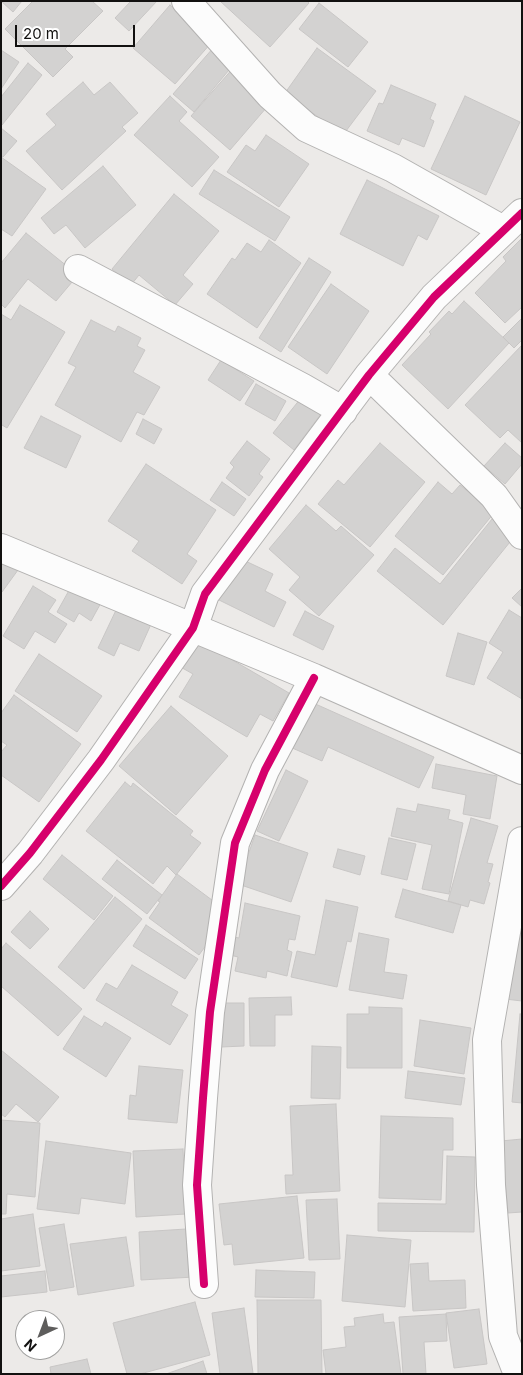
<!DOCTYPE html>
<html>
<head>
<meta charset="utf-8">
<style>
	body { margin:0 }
	#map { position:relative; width:523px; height:1375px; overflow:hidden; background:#eceae8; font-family:Inter,sans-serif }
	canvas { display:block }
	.frame { position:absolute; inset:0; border:2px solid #121110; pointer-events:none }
	.north { position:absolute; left:15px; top:1310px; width:50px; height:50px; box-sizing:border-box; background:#fff; border:1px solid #a0a09f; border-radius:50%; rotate:223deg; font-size:14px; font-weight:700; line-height:20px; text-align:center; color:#121110 }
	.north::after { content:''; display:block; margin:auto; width:18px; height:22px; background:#5e5d5c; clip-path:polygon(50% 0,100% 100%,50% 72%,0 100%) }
	.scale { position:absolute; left:15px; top:25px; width:120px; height:22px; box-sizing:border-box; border:2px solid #121110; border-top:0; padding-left:6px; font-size:15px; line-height:18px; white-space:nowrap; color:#121110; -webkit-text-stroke:4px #fff; paint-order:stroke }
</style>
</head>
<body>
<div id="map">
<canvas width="523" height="1375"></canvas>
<div class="frame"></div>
<div class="north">N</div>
<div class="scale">20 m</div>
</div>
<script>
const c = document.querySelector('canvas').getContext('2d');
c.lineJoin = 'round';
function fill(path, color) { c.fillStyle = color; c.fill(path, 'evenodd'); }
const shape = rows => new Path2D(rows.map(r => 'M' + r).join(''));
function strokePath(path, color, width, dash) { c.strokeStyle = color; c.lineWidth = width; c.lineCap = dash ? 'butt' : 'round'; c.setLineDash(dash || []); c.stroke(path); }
const building = shape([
	[1,1,22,1,13,12,1,1],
	[33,1,92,1,103,11,65,49,73,57,53,77,5,29,33,1],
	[131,1,157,1,129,31,115,18,131,1],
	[220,1,307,1,309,3,270,47,220,1],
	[319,3,368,42,348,67,299,29,319,3],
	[170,5,212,42,175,84,133,48,170,5],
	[214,47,234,64,194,112,173,94,214,47],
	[317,48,376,91,343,135,285,93,317,48],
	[1,50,19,62,1,89,1,50],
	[28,63,42,75,2,125,1,97,28,63],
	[235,66,273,100,230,150,191,116,235,66],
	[83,82,94,95,110,82,138,113,122,127,126,131,62,190,26,151,56,125,46,114,83,82],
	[391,85,436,104,430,119,434,121,424,147,402,138,399,145,367,131,379,103,383,104,391,85],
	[170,96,187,112,179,121,219,157,192,187,134,135,170,96],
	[465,96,520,122,486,195,431,169,465,96],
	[1,128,17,141,3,157,1,156,1,128],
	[266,135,309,164,279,207,227,172,246,145,255,151,266,135],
	[1,157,46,189,12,236,1,229,1,157],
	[103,166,136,205,85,248,66,225,54,234,41,218,103,166],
	[214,170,290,217,275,241,199,194,214,170],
	[367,180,439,216,427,240,418,235,403,266,340,234,367,180],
	[174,194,219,231,183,275,193,284,175,305,139,275,131,285,112,269,174,194],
	[26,233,78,275,56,301,28,279,5,308,1,304,1,263,26,233],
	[522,238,522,307,505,323,475,293,506,261,503,257,522,238],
	[269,240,301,263,257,328,207,294,232,258,235,260,247,243,261,252,269,240],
	[309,258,331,272,281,352,259,338,309,258],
	[331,284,369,311,327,374,288,347,331,284],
	[464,301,509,343,448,409,402,365,431,334,429,332,449,311,452,314,464,301],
	[20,305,65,332,7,428,2,425,1,427,1,314,11,320,20,305],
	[522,318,522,340,514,348,503,337,522,318],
	[91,320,115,332,118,326,141,338,137,346,145,350,133,372,160,387,144,415,137,412,121,442,55,405,76,367,68,363,91,320],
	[522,345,522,443,508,430,500,438,465,405,522,345],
	[221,360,254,381,240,401,208,380,221,360],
	[256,384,286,401,275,421,245,404,256,384],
	[301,398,321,414,294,450,273,433,301,398],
	[41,416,81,436,66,468,24,448,41,416],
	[143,419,162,429,154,444,136,434,143,419],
	[247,441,270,459,259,474,263,477,249,496,226,478,234,467,230,463,247,441],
	[380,443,425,482,370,547,318,504,338,480,344,485,380,443],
	[505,443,522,458,522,464,505,484,484,466,505,443],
	[146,464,216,510,187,554,197,561,182,584,132,551,139,541,108,521,146,464],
	[222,482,246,499,234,516,210,500,222,482],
	[438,482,452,494,460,485,494,513,443,575,395,536,438,482],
	[306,505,336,531,341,526,374,555,319,616,289,590,300,577,269,549,306,505],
	[492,519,514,537,443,625,377,571,395,548,440,584,492,519],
	[1,558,18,570,2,592,1,592,1,558],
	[239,558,273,574,265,591,286,602,274,627,219,600,239,558],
	[72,585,102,601,91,621,79,613,74,622,57,612,72,585],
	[33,586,56,600,48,612,67,624,55,643,35,631,24,649,3,636,33,586],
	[522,588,522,607,512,598,522,588],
	[118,606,152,622,139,651,120,643,114,656,98,648,118,606],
	[509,610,522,618,522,699,487,678,503,652,489,643,509,610],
	[305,611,334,626,323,650,293,635,305,611],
	[458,633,487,642,474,685,446,676,458,633],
	[193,637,289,693,273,721,260,714,247,737,179,697,193,674,177,665,193,637],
	[39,654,102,696,77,732,15,691,39,654],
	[14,695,81,744,39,802,1,775,1,752,7,745,1,741,1,713,14,695],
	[311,702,434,757,419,788,328,747,322,761,290,747,311,702],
	[171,706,228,756,176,815,119,766,171,706],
	[436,764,497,776,490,819,463,814,466,795,432,788,436,764],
	[286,770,308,781,279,841,257,831,286,770],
	[125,782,131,787,133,783,193,831,190,835,201,843,176,875,167,866,153,884,86,831,125,782],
	[418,804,450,810,448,819,463,823,449,894,422,889,432,845,391,836,397,808,416,812,418,804],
	[471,818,498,826,487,863,493,864,488,882,490,883,484,904,470,900,468,907,448,901,471,818],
	[255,835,308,853,291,902,238,884,255,835],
	[389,838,416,844,407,880,381,874,389,838],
	[338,849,365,856,360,875,333,867,338,849],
	[62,855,113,896,94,920,43,879,62,855],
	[117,860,162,895,147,914,102,879,117,860],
	[177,874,220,906,210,918,213,921,208,928,215,933,199,955,149,918,160,902,158,901,177,874],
	[403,889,461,905,453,933,395,917,403,889],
	[115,897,142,919,84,989,58,967,115,897],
	[326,900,358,907,351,942,347,941,337,987,291,977,297,951,315,955,326,900],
	[245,903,300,916,295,940,289,939,287,950,292,952,287,976,267,971,266,978,235,971,238,957,230,955,234,937,239,938,245,903],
	[30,911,49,929,30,949,11,932,30,911],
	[146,925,198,959,185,979,133,946,146,925],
	[513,927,522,928,522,1001,505,999,513,927],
	[359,933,389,939,384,972,407,975,403,999,349,990,359,933],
	[6,943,82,1009,58,1036,1,986,1,949,6,943],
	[132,965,178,992,171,1005,188,1015,170,1045,96,1000,106,983,117,989,132,965],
	[291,997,292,1015,275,1015,275,1046,250,1046,249,998,291,997],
	[221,1003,244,1003,244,1046,221,1047,221,1003],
	[369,1007,402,1008,402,1068,347,1068,347,1014,369,1014,369,1007],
	[520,1014,522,1014,522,1103,512,1102,520,1014],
	[84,1016,102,1027,105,1022,131,1038,106,1077,63,1049,84,1016],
	[420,1020,471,1028,464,1074,414,1066,420,1020],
	[312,1046,341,1047,340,1099,311,1098,312,1046],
	[1,1050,59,1097,38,1122,16,1104,5,1117,1,1114,1,1050],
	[139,1066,183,1070,177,1123,128,1119,130,1095,136,1096,139,1066],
	[408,1071,465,1078,461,1105,405,1098,408,1071],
	[336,1104,340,1191,286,1194,285,1175,293,1175,290,1106,336,1104],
	[381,1116,453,1118,453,1150,443,1150,441,1200,379,1198,381,1116],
	[1,1120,40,1123,35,1197,7,1194,6,1214,1,1214,1,1120],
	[522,1139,522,1212,508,1213,501,1141,522,1139],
	[46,1141,131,1153,125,1204,81,1198,79,1214,37,1209,46,1141],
	[183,1149,186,1214,136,1217,133,1151,183,1149],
	[447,1156,475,1157,474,1232,378,1231,378,1203,446,1204,447,1156],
	[297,1196,304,1258,234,1265,232,1244,224,1245,219,1204,297,1196],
	[337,1199,340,1259,309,1260,306,1200,337,1199],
	[33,1214,40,1266,1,1271,1,1219,33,1214],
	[64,1224,74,1287,50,1291,39,1228,64,1224],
	[186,1229,187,1251,192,1251,194,1277,141,1280,139,1232,186,1229],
	[347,1235,411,1240,405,1307,342,1301,347,1235],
	[126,1237,134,1286,78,1295,70,1244,126,1237],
	[428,1263,429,1281,465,1280,466,1308,413,1311,410,1264,428,1263],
	[256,1270,315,1272,314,1298,255,1297,256,1270],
	[45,1271,47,1292,1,1297,1,1276,45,1271],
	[257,1300,321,1300,322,1374,258,1374,257,1300],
	[195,1302,210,1355,140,1374,127,1374,113,1323,195,1302],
	[244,1308,253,1373,220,1374,212,1313,244,1308],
	[479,1309,487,1364,454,1368,446,1313,479,1309],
	[383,1314,384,1323,394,1322,401,1374,326,1374,323,1350,346,1347,344,1327,355,1326,354,1318,383,1314],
	[446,1314,447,1341,424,1342,426,1374,403,1374,399,1317,446,1314],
	[87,1359,91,1374,51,1374,50,1367,87,1359],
	[203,1361,207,1374,166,1374,203,1361]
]);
const minor = shape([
	[186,1,270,95,307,128,393,168,503,230],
	[78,269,303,388,343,411],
	[369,375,494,496,522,535],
	[1,548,314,678,522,770],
	[1,886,30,853,101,760,193,628,205,594,369,375,434,297,522,213],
	[204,1284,197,1185,203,1098,210,1012,235,843,265,770,314,678],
	[518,1374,503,1336,491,1185,487,1040,522,841]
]);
const cycleway = shape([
	[1,886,30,853,101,760,193,628,205,594,369,375,434,297,522,213],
	[204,1284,197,1185,203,1098,210,1012,235,843,265,770,314,678]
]);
fill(building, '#d3d2d1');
strokePath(building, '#c8c6c5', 1);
strokePath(minor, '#b3b2b1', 30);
strokePath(minor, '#fcfcfc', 28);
strokePath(cycleway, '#d6006c', 8);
</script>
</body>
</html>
